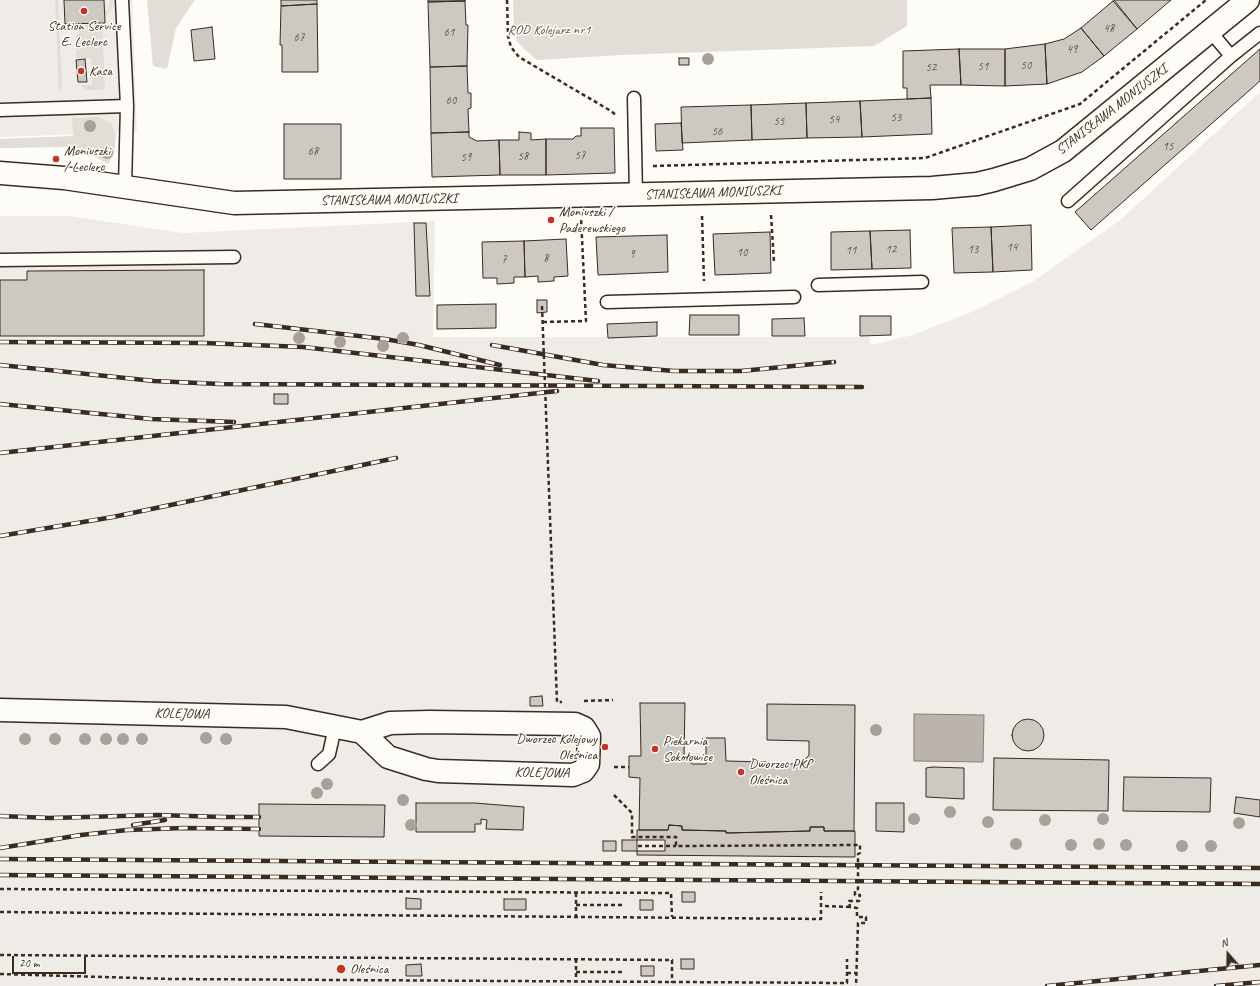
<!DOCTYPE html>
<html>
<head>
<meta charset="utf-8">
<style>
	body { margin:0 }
	#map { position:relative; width:1260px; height:986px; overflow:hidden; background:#fdfcf7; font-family:Caveat,sans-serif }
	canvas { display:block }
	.north { position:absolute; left:1208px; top:934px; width:40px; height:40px; -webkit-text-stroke:3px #fdfcf7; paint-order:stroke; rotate:340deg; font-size:11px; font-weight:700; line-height:16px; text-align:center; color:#3b2a1e }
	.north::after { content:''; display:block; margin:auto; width:14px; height:18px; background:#3b2a1e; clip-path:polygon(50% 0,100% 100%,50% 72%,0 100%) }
	.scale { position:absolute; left:12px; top:956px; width:74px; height:18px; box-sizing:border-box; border:2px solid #3b2a1e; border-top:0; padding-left:5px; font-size:12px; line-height:14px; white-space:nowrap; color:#3b2a1e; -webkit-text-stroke:3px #fdfcf7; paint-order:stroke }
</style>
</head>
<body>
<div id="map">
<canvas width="1260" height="986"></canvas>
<div class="north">N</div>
<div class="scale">20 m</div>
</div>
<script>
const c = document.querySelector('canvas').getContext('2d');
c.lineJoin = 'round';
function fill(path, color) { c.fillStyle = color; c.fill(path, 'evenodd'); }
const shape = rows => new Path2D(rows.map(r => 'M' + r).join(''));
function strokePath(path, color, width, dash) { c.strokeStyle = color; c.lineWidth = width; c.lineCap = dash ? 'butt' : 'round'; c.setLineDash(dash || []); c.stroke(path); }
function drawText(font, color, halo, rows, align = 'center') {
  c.font = font + ' Caveat,sans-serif'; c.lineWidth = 3; c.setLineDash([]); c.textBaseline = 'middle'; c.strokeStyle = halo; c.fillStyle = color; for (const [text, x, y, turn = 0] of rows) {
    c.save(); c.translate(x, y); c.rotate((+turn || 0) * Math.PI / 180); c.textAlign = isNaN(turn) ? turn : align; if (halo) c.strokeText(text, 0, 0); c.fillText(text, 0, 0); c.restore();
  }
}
const built = shape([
	[0,0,132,0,137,132,0,137],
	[1260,92,1260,986,0,986,0,216,69,216,183,233,435,221,433,337,869,337,871,345,913,335,974,311,1032,282,1119,221]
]);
const green = shape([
	[55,0,58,0,62,90,60,91,59,90],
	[110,0,113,0,112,8,102,21,105,87,102,90,87,90,79,85,92,85,91,58,76,58,76,37,82,28,109,9],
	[147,0,195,0,176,28,167,69,153,66],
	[513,0,907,0,907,26,874,46,622,55,537,60,523,48,517,41,514,30],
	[99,117,111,123,116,134,114,154,108,164,76,147,0,148,0,139,73,136,72,118]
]);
const water = shape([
	[914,714,984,715,983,762,914,761,914,714]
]);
const building = shape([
	[64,0,104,0,105,23,65,24,64,0],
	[281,0,317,0,317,4,281,6,281,0],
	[428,0,465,0,465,1,428,2,428,0],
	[1114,0,1171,0,1137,29,1114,0],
	[465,1,466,25,468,25,467,66,430,67,428,2,465,1],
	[1113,1,1137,29,1104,56,1081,28,1113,1],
	[317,4,318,72,282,72,282,45,280,45,281,6,317,4],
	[212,27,215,59,194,61,191,30,212,27],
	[1081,28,1104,56,1082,72,1047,84,1045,44,1064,39,1081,28],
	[1045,44,1047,84,1005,86,1005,49,1045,44],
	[959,49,1005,49,1005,86,961,85,959,49],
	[959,49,961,85,930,85,931,98,907,99,907,88,903,88,903,51,959,49],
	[1260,49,1260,81,1091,230,1075,212,1260,49],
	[679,58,689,58,689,65,679,65,679,58],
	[85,59,87,82,78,82,76,60,85,59],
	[467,66,468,93,471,93,471,108,468,109,469,132,431,133,430,67,467,66],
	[931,98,932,134,862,137,860,101,931,98],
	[860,101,862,137,807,138,806,103,860,101],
	[806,103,807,138,752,140,751,105,806,103],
	[751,105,752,140,682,143,681,107,751,105],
	[681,123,683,150,656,151,655,124,681,123],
	[284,124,341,124,341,179,284,179,284,124],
	[581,128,614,128,615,173,546,175,546,139,573,139,576,136,581,136,581,128],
	[469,132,469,137,477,141,499,140,500,175,432,177,431,133,469,132],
	[519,132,531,133,531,140,546,139,546,175,500,175,499,140,519,140,519,132],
	[414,223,426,223,430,296,416,296,414,223],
	[1031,225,1032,270,993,272,991,227,1031,225],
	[991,227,993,272,954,273,952,228,991,227],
	[910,230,911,268,872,269,870,231,910,230],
	[870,231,872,269,831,270,831,232,870,231],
	[770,232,771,273,715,275,713,234,770,232],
	[667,235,668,272,598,275,596,237,667,235],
	[566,239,568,276,554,277,554,281,538,282,538,276,525,277,524,241,566,239],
	[524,241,525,277,514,277,514,283,497,284,497,278,483,278,482,242,524,241],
	[204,270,204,336,0,336,0,280,27,280,27,271,204,270],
	[537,300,547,300,547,312,537,313,537,300],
	[496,304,496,328,437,329,437,305,496,304],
	[690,315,739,315,739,335,689,335,690,315],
	[860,316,891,316,891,335,860,336,860,316],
	[804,318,805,336,772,336,772,319,804,318],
	[657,322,657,336,608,338,607,324,657,322],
	[274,394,288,394,288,404,274,404,274,394],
	[542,696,543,706,530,706,530,697,542,696],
	[640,703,685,703,684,756,692,764,706,764,706,738,725,738,726,761,766,762,766,764,801,764,809,755,809,741,767,740,767,704,855,705,854,831,824,831,824,827,810,827,810,831,726,833,726,831,682,830,682,826,669,825,668,830,639,830,640,778,629,777,629,756,641,756,640,703],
	'1012 735a16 16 0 1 1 32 0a16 16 0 1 1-32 0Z',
	[994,758,1109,760,1108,811,993,810,994,758],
	[933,767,964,768,964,799,926,797,926,768,933,767],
	[1124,777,1211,778,1210,812,1123,811,1124,777],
	[1236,797,1260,800,1260,817,1234,813,1236,797],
	[416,803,475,803,524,807,523,830,486,829,487,820,481,819,481,824,475,824,475,832,416,832,416,803],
	[876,803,904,803,904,832,876,831,876,803],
	[259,804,385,805,384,837,259,836,259,804],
	[669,825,682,826,682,830,726,831,726,833,810,831,810,827,824,827,824,831,855,831,855,857,637,855,637,830,668,830,669,825],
	[622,840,665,840,665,851,622,851,622,840],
	[603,841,616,841,616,851,603,851,603,841],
	[682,892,695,892,695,902,682,902,682,892],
	[406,898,421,899,421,909,406,909,406,898],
	[504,899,526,899,526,910,504,910,504,899],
	[640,900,653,900,653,910,640,910,640,900],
	[681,959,694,959,694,969,681,969,681,959],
	[421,964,422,976,406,976,406,965,421,964],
	[641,966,654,966,654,976,641,976,641,966]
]);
const path = shape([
	[507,0,508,36,511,47,519,57,611,111,616,115],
	[653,166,925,158,1080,104,1206,0],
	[771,215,774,262],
	[702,216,704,281],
	[543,322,586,321,581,218],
	[584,701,613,700],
	[614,767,629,767],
	[614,795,632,813,632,837,676,837,676,846,860,845,860,853,858,854,858,889,855,890,855,895,860,895,859,901,849,901,850,907,857,908,857,917,866,917,866,923,858,923,856,986],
	[638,846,676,846],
	[0,889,671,893,672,917],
	[576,893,576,917],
	[576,905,623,905],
	[825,906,850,907],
	[0,912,821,919,821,892],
	[0,955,672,960,672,983],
	[576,959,576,982],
	[576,972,623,972],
	[847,973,857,973],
	[0,974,172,979,847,983,847,959]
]);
const service = shape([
	[122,0,127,106,125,186],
	[1210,31,1231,56],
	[634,98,636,195],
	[0,110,127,106],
	[1068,201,1231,56,1260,33],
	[0,260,234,257],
	[818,285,922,282],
	[607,302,794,297],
	[318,764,329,754,335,727]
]);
const minor = shape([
	[0,173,64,178,234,203,932,188,977,184,994,180,1030,169,1063,151,1248,0],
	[0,710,286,717,362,732,390,723,429,722,575,724,584,728,589,736,588,764,583,771,573,775,438,771,426,769,388,757,362,732]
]);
const rail = shape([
	[255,324,385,339,419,345,500,365],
	[0,342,204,343,303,347,598,381],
	[492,345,603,365,674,371,741,371,834,362],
	[0,365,154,381,220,384,862,387],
	[0,404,151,419,234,422],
	[0,453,557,391],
	[0,536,113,517,396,458],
	[0,816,50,818,157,815,223,817],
	[217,817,259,817],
	[133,825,165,820],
	[0,848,81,835,127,830,184,828,259,829],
	[0,859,1260,868],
	[0,875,1260,884],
	[1047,986,1260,965],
	[1216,986,1260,982]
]);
const pathBridge = shape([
	[542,306,557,702,562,702]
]);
const trees = [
	[708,59],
	[90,126],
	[107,153],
	[299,338],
	[403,338],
	[340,342],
	[383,346],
	[876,730],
	[206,738],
	[25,739],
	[55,739],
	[85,739],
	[106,739],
	[123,739],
	[142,739],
	[226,739],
	[327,784],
	[317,793],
	[403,800],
	[950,812],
	[914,819],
	[1103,819],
	[1045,820],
	[988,822],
	[1239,823],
	[411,825],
	[1016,844],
	[1099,844],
	[1071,845],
	[1126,845],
	[1182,846],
	[1211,846]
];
const markers = [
	[84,11,4,"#c8321e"],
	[81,71,4,"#c8321e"],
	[56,159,4,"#c8321e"],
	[551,220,4,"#c8321e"],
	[605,747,4,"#c8321e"],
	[655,749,4,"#c8321e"],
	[741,772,4,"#c8321e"],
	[341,969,5,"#c8321e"]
];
const numberNames = [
	["48",1109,29],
	["61",449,33],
	["67",299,38],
	["49",1072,50],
	["50",1026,66],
	["51",983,67],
	["52",931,68],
	["60",451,101],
	["53",896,118],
	["54",834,120],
	["55",779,122],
	["56",717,132],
	["15",1168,147],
	["68",313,152],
	["57",580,156],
	["58",523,157],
	["59",466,158],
	["14",1012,248],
	["12",891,250],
	["13",973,250],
	["11",851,251],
	["10",742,253],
	["9",632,255],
	["8",546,259],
	["7",504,260]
];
const poiNames = [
	["Station Service",84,26,"center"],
	["E. Leclerc",84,42,"center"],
	["Kasa",89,71],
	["Moniuszki",64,151],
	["/ Leclerc",64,167],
	["Moniuszki /",559,212],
	["Paderewskiego",559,228],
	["Dworzec Kolejowy",597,739,"right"],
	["Oleśnica",597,755,"right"],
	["Piekarnia",663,741],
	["Sokołowice",663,757],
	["Dworzec PKP",749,764],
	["Oleśnica",749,780],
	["Oleśnica",350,969]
];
const parkNames = [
	["ROD Kolejarz nr1",549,30]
];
const streetNames = [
	["STANISŁAWA MONIUSZKI",1112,110,-38],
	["STANISŁAWA MONIUSZKI",713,193,-2],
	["STANISŁAWA MONIUSZKI",389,200,-1],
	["KOLEJOWA",182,714,1],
	["KOLEJOWA",542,773,1]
];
fill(built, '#efece7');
fill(green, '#e1ded7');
fill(water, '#bbb4ad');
strokePath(water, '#887d74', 1);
fill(building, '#cdc8c2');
strokePath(building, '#3b2a1e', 1);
strokePath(service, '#3b2a1e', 15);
strokePath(minor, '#3b2a1e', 25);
strokePath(path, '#3b2a1e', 2.5, [4, 3]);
strokePath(service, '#fdfcf7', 12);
strokePath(minor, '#fdfcf7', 22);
strokePath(rail, '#3b2a1e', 4.5);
strokePath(rail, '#fdfcf7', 3, [9]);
strokePath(pathBridge, '#3b2a1e', 2.5, [4, 3]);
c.fillStyle = '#a9a199';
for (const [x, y] of trees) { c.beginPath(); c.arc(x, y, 6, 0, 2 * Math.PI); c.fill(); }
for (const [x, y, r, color] of markers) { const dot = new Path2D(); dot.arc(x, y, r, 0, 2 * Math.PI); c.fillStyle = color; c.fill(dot); strokePath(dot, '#fdfcf7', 1.5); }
drawText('12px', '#605247', null, numberNames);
drawText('14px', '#3b2a1e', '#fdfcf7', poiNames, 'left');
drawText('14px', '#64574c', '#fdfcf7', parkNames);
drawText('14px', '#3b2a1e', '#fdfcf7', streetNames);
</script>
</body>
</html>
